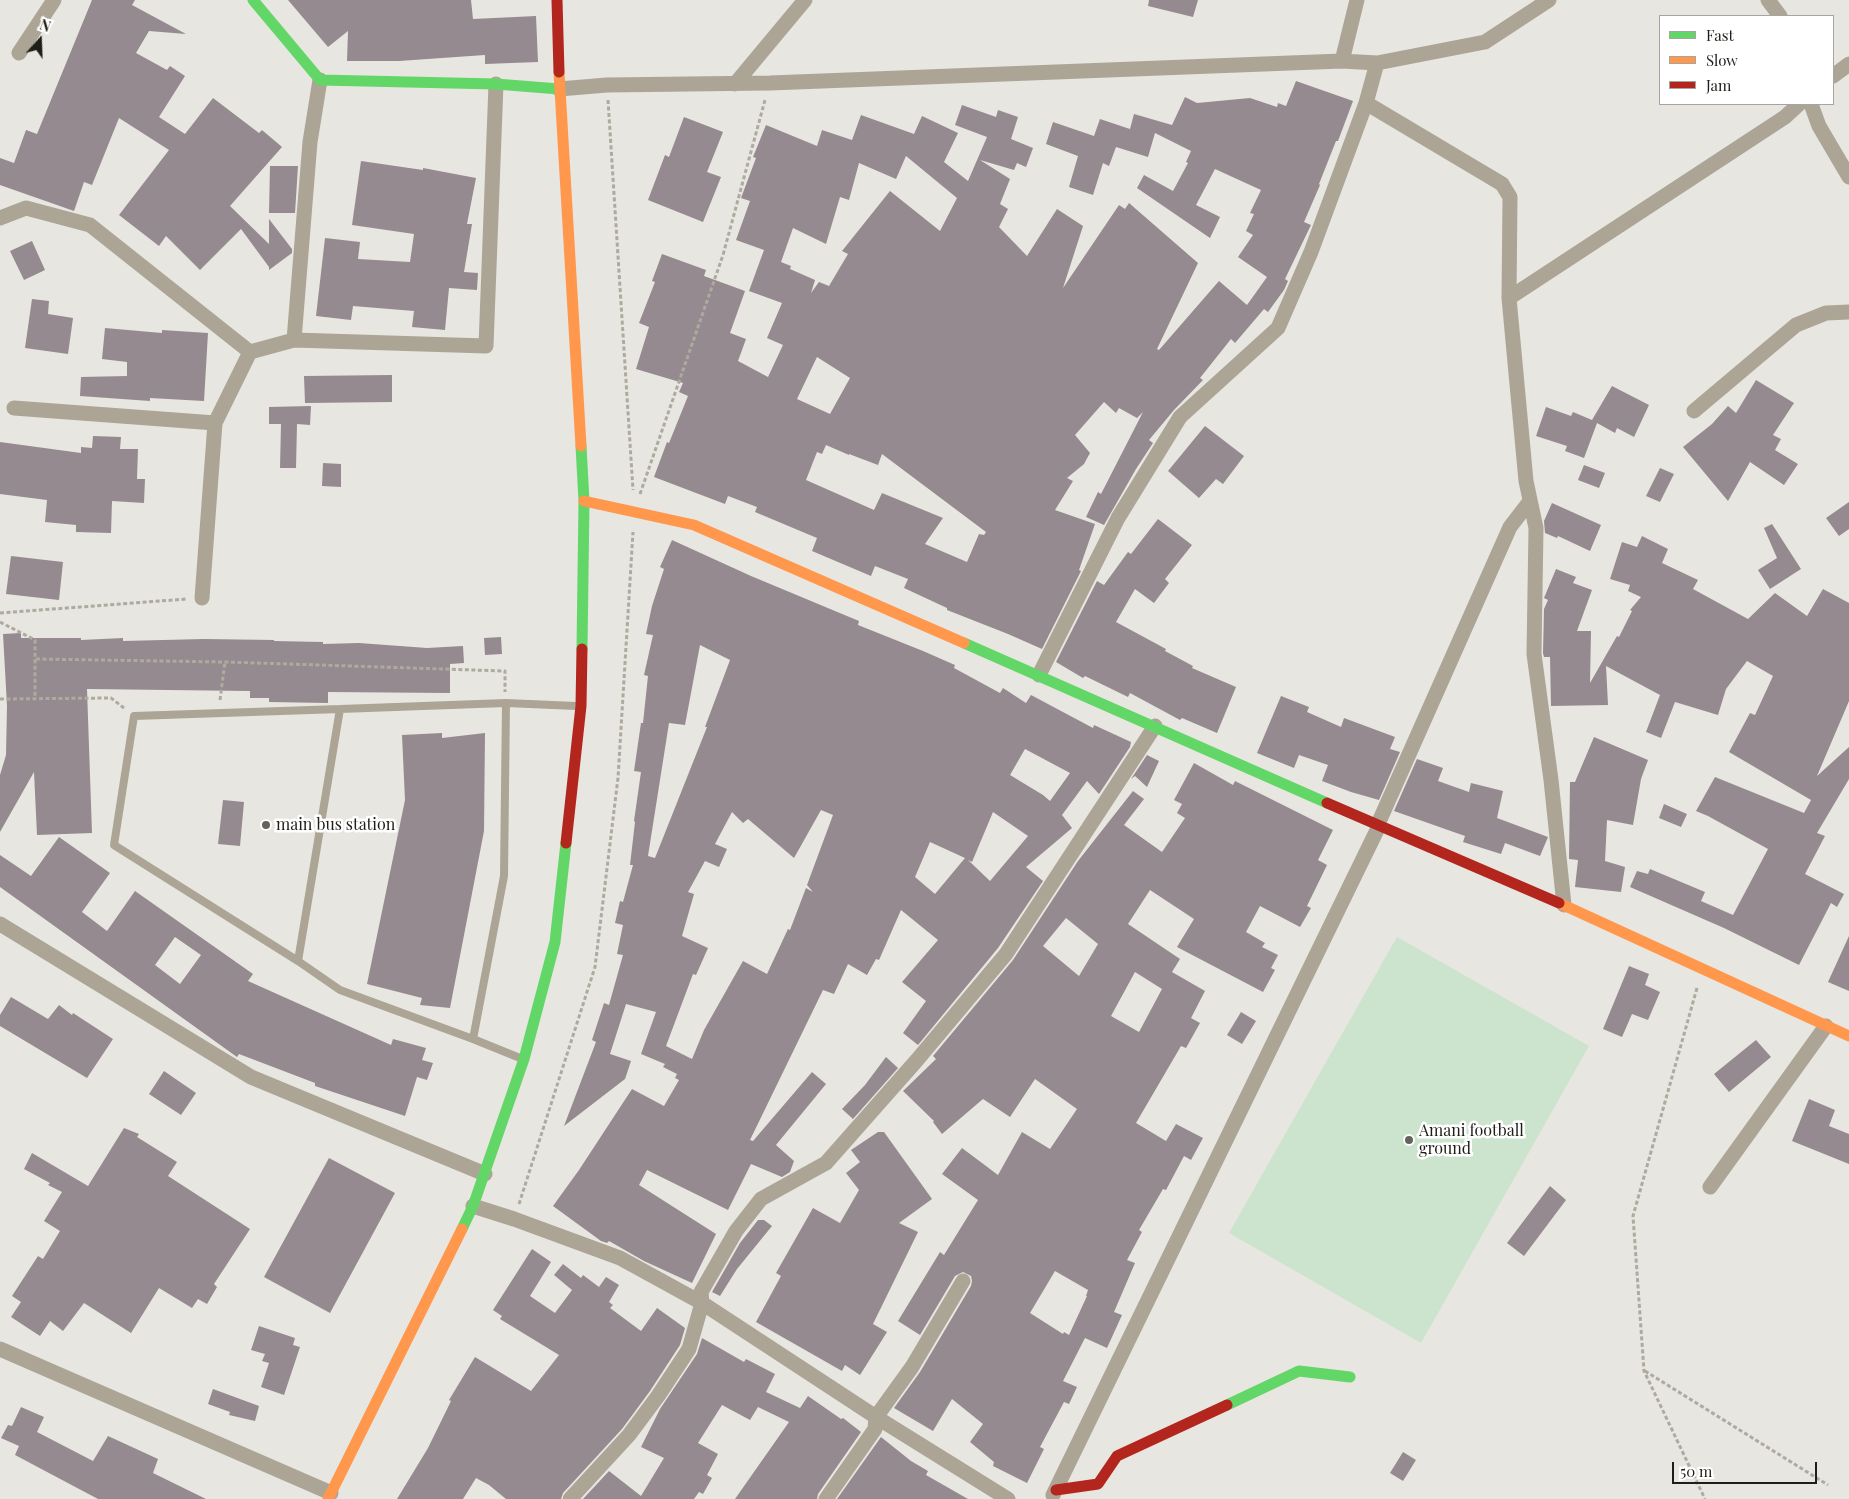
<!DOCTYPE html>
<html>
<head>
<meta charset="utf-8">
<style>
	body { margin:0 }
	#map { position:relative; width:1849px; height:1499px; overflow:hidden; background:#e8e6e0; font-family:"Playfair Display",serif }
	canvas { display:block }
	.legend { position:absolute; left:1659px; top:15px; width:175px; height:90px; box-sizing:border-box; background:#fff; border:1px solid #a5a5a3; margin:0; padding:6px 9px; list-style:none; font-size:15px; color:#1e1d18 }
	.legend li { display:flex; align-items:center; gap:10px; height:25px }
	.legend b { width:25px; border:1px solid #a5a5a3 }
	.north { position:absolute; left:15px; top:15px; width:50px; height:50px; -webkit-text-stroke:4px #fff; paint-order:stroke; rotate:20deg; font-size:14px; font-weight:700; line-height:20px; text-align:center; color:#1e1d18 }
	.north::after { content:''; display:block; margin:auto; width:18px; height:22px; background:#1e1d18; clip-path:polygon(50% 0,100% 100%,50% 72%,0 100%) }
	.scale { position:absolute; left:1672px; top:1462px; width:145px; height:22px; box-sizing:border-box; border:2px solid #1e1d18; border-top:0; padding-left:6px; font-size:15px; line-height:18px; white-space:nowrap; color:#1e1d18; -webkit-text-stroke:4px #fff; paint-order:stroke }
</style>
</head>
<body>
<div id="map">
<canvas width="1849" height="1499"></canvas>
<ul class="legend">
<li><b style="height:6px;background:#63d668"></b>Fast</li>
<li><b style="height:6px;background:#ff974d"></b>Slow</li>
<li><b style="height:6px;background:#b3261e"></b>Jam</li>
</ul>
<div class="north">N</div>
<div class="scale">50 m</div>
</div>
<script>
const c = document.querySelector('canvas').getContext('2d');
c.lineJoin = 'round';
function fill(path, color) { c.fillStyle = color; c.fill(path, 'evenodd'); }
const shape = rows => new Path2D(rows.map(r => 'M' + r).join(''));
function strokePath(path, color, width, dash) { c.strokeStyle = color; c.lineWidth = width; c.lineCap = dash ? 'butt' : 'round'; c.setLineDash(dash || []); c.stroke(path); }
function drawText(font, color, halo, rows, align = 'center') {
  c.font = font + ' "Playfair Display",serif'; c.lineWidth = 5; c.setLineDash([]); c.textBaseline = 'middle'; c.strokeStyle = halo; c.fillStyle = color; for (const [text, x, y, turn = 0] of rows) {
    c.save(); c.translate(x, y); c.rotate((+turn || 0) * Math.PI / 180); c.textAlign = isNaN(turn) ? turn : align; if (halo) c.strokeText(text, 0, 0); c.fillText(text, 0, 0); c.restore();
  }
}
const green = shape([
	[1397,937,1589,1046,1421,1343,1229,1233]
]);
const building = shape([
	[92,0,135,0,132,5,186,34,149,31,136,53,167,70,170,66,185,76,159,117,185,134,213,98,259,133,262,130,282,147,230,206,269,244,269,219,292,249,292,253,269,270,269,267,241,229,200,270,166,236,159,246,119,215,169,150,119,118,92,185,84,182,74,211,0,185,0,158,14,163,26,130,37,134],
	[288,0,471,0,473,19,536,16,538,62,485,64,485,55,399,61,347,61,348,31,328,47],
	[1149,0,1198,0,1193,17,1148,6],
	[1296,81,1353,101,1338,141,1336,141,1319,184,1320,185,1304,222,1311,225,1285,279,1288,281,1284,290,1268,312,1264,309,1235,343,1231,339,1200,378,1203,380,1174,410,1149,440,1153,443,1136,469,1104,525,1086,517,1098,492,1101,494,1143,412,1137,418,1119,408,1116,413,1104,402,1075,435,1090,453,1084,464,1067,478,1073,481,1055,510,1095,524,1079,570,1081,571,1042,649,1008,634,947,610,947,608,904,588,908,579,875,566,871,576,812,551,817,538,755,512,757,507,728,496,725,504,654,477,667,442,669,443,688,396,679,392,683,383,636,369,649,327,639,323,655,282,652,281,662,254,706,270,704,276,745,291,730,333,746,339,738,361,768,377,783,345,767,338,782,303,749,291,764,250,736,240,750,201,741,198,756,158,753,157,766,125,817,146,822,130,852,140,861,115,914,134,922,116,958,133,944,162,968,181,987,137,955,125,962,105,996,117,998,110,1018,117,1011,139,1033,148,1026,167,1017,163,1014,170,980,160,1010,179,1000,204,1008,209,999,227,1027,256,1057,209,1083,226,1063,288,1119,205,1125,209,1129,203,1198,263,1157,349,1159,350,1219,281,1247,305,1267,277,1238,257,1253,235,1246,231,1254,214,1250,213,1261,190,1215,169,1196,205,1220,217,1210,238,1137,188,1144,175,1173,191,1188,163,1186,162,1191,151,1155,133,1148,157,1116,147,1109,166,1103,163,1093,195,1069,187,1078,156,1046,144,1053,122,1094,136,1100,119,1130,129,1134,114,1172,125,1185,97,1197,103,1250,98,1277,107,1278,103,1286,106],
	[906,156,957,198,940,231,890,191,842,251,848,254,829,286,819,282,811,293,815,280,790,269,791,266,781,262,793,228,826,244,840,197,849,200,859,163,896,179],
	[817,357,850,378,830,414,797,399],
	[826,445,849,455,849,454,878,465,882,454,986,532,984,535,979,534,967,562,925,544,943,518,882,493,874,510,806,480,817,452,822,454],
	[684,117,723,132,707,172,721,177,703,222,648,200,665,155,669,157],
	[361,161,423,170,423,168,476,178,467,224,472,224,464,272,478,273,477,290,449,288,445,330,412,327,414,311,353,306,351,320,316,316,325,238,360,242,358,259,410,262,414,234,352,225],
	[270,166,298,166,295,213,269,213],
	[32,241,45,270,24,280,10,251],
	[32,299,49,301,48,314,73,318,68,354,25,348],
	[105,328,162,333,162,330,208,333,204,401,150,398,150,401,80,396,81,377,127,376,127,362,102,359],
	[392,375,392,402,305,403,304,376],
	[1756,380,1794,403,1773,435,1781,439,1775,450,1798,464,1784,485,1750,462,1728,501,1683,447,1712,424,1728,406,1736,413],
	[1612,386,1649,405,1634,437,1617,428,1615,433,1597,423,1584,458,1565,451,1567,446,1536,436,1546,407,1571,416,1573,412,1592,420],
	[311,406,310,425,297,424,296,468,280,468,281,424,269,424,269,407],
	[1205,426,1244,456,1223,484,1216,479,1199,498,1168,471],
	[93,436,121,437,120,449,138,449,137,479,145,479,144,503,112,501,111,533,76,532,76,525,45,522,47,500,0,494,0,442,81,453,81,447,92,448],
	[323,463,341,464,341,487,322,486],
	[1584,465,1605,473,1599,488,1578,480],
	[1660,468,1674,474,1660,502,1646,496],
	[1849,502,1849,529,1839,536,1826,518],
	[1552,503,1601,525,1590,551,1558,536,1557,538,1545,533,1544,521],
	[1158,519,1192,545,1165,579,1169,583,1154,603,1135,589,1116,622,1166,649,1165,651,1193,666,1192,668,1236,687,1217,733,1182,718,1180,720,1130,693,1128,697,1085,676,1083,678,1056,662,1097,581,1104,585,1128,552,1131,554],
	[1772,524,1801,569,1770,589,1758,570,1777,558,1764,528],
	[1642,536,1668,549,1662,563,1698,580,1693,589,1748,619,1775,593,1807,616,1823,589,1849,603,1849,701,1817,776,1849,747,1849,779,1817,833,1825,836,1805,874,1844,894,1837,907,1831,903,1799,965,1724,928,1630,887,1637,871,1648,874,1650,869,1705,892,1701,901,1733,915,1768,849,1708,816,1696,811,1715,777,1804,813,1811,800,1729,752,1750,713,1755,715,1773,676,1747,661,1726,689,1718,715,1675,702,1661,738,1646,732,1660,695,1606,666,1608,705,1551,706,1550,657,1544,657,1543,653,1544,609,1548,600,1544,598,1556,569,1576,577,1573,583,1592,590,1577,631,1591,631,1590,683,1617,636,1619,637,1632,611,1630,610,1641,597,1628,591,1630,585,1610,579,1622,542,1637,547],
	[672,540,751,576,859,621,858,625,923,651,955,665,954,668,1000,693,1003,688,1026,703,1031,695,1093,728,1094,725,1131,742,1130,747,1099,794,1087,781,1062,815,1072,828,1026,867,1043,881,998,948,918,1045,903,1033,926,1001,902,982,938,940,901,910,879,960,876,959,867,975,848,964,834,994,823,990,750,1140,753,1141,812,1072,826,1084,776,1145,794,1161,790,1172,782,1177,751,1164,728,1210,647,1170,639,1185,716,1234,692,1283,644,1261,609,1241,607,1243,601,1241,553,1206,579,1170,632,1089,664,1106,679,1080,675,1078,677,1074,663,1067,665,1064,641,1054,656,1012,626,1004,610,1054,631,1061,625,1079,564,1126,596,1042,592,1040,604,1003,609,1005,623,955,617,954,623,925,615,923,620,901,623,902,633,865,630,865,635,822,634,821,641,772,634,771,641,723,643,723,648,676,644,675,653,635,646,634,652,606,664,569,660,567],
	[700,645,730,660,705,727,707,727,655,858,648,856,669,723,685,725],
	[1025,749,1070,773,1050,801,1043,795,1010,775],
	[821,810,833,815,807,885,813,892,806,888,790,930,788,929,767,974,743,961,704,1030,692,1059,666,1046,693,974,696,975,708,948,682,936,694,894,688,892,705,861,719,867,727,849,715,844,732,812,743,823,748,819,794,858],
	[993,812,1028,836,990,881,968,860,972,862],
	[930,842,965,858,935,894,915,877],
	[11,556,63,562,59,600,6,594],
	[21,633,21,638,81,638,81,640,123,638,123,641,204,639,274,640,274,641,323,642,323,644,359,643,427,648,463,646,464,663,450,664,450,693,328,692,328,703,269,702,269,698,250,698,250,691,87,689,92,833,37,835,34,772,0,832,0,775,6,755,7,706,3,634],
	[501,637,502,654,485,655,484,638],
	[1281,696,1309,707,1307,712,1341,727,1344,718,1395,737,1390,749,1400,752,1379,800,1351,792,1322,781,1328,765,1299,755,1294,768,1257,753],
	[442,733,442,738,485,733,484,831,450,1008,420,1005,422,998,367,984,405,800,402,735],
	[1594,737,1648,760,1641,779,1633,825,1607,820,1605,861,1625,867,1621,892,1575,887,1578,860,1569,859,1570,782,1575,782],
	[1147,755,1159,761,1147,787,1135,776,1131,779],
	[1417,759,1443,768,1438,781,1469,792,1471,783,1503,791,1497,818,1548,837,1540,856,1505,843,1501,854,1463,842,1465,836,1394,811],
	[1194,763,1233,785,1235,781,1333,830,1318,860,1327,865,1307,906,1311,908,1300,927,1260,906,1246,932,1265,943,1262,947,1278,955,1271,968,1275,970,1263,992,1177,947,1194,919,1150,890,1128,924,1180,959,1172,972,1205,991,1191,1018,1200,1023,1186,1048,1181,1046,1136,1123,1166,1141,1176,1124,1203,1138,1191,1160,1184,1156,1166,1190,1163,1189,1139,1230,1142,1232,1127,1260,1135,1263,1114,1312,1122,1315,1107,1348,1085,1338,1063,1381,1077,1387,1069,1404,1064,1402,1040,1447,1044,1449,1027,1483,993,1466,994,1462,970,1442,983,1424,952,1399,933,1431,894,1408,920,1372,971,1286,972,1281,971,1276,963,1272,955,1276,920,1335,898,1321,940,1252,944,1255,978,1200,942,1174,962,1148,998,1175,1022,1132,1050,1149,1077,1109,1035,1079,1010,1117,983,1099,942,1134,933,1122,934,1121,903,1091,936,1059,933,1056,1013,960,1078,861,1133,791,1144,799,1124,825,1162,852,1185,818,1177,813,1182,804,1174,800],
	[1066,918,1098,944,1079,976,1043,946],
	[1135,972,1162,989,1139,1032,1111,1016],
	[1055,1271,1088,1290,1086,1296,1087,1296,1069,1335,1064,1332,1063,1334,1030,1313],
	[223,800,244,802,240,846,218,844],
	[1664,804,1687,814,1681,827,1659,818],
	[59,837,110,873,82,912,107,931,135,891,253,974,248,981,391,1045,393,1039,426,1048,422,1060,433,1063,427,1080,417,1077,405,1116,315,1086,315,1083,239,1054,237,1057,0,887,0,855,31,876],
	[175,937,201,955,180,984,155,965],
	[1849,936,1849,991,1828,982],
	[1629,966,1649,974,1645,985,1660,992,1648,1020,1632,1014,1622,1037,1603,1029],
	[11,997,48,1019,59,1005,72,1015,73,1013,113,1039,87,1078,0,1026,0,1015],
	[1241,1012,1256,1021,1242,1044,1227,1035],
	[1756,1040,1771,1057,1729,1092,1714,1074],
	[886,1057,898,1068,853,1119,842,1109,865,1085],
	[164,1071,196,1093,181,1115,149,1094],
	[1809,1099,1835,1110,1829,1126,1849,1134,1849,1164,1792,1141],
	[124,1128,139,1134,137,1137,177,1162,168,1176,250,1229,214,1284,217,1287,207,1304,198,1299,192,1308,159,1288,131,1333,84,1303,63,1331,50,1321,40,1336,11,1317,21,1302,12,1296,38,1256,43,1259,60,1231,44,1221,62,1192,48,1185,50,1183,24,1169,32,1153,88,1186],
	[878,1132,884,1132,932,1199,899,1223,918,1232,873,1324,887,1332,860,1375,845,1365,842,1371,756,1322,781,1276,776,1273,813,1208,840,1223,859,1190,846,1173,860,1162,851,1150],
	[329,1158,395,1193,330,1313,264,1277],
	[1550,1186,1566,1200,1524,1256,1507,1243],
	[758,1220,764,1220,772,1226,737,1269,720,1296,712,1292,740,1243],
	[532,1249,551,1262,530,1296,555,1313,572,1290,554,1275,563,1264,581,1278,583,1275,599,1287,606,1277,619,1285,609,1302,613,1305,610,1308,641,1331,657,1308,685,1328,680,1345,650,1391,622,1429,563,1493,561,1499,506,1499,489,1485,476,1478,463,1499,397,1499,428,1448,451,1401,449,1400,475,1357,531,1391,559,1355,500,1319,502,1316,493,1310],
	[259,1326,295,1338,293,1345,300,1347,284,1395,261,1387,269,1363,262,1361,265,1354,251,1350],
	[702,1338,744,1362,746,1359,775,1374,766,1392,800,1408,808,1396,841,1419,843,1418,861,1432,818,1494,817,1499,735,1499,789,1422,758,1407,750,1420,722,1405,698,1443,718,1454,707,1475,712,1478,703,1494,699,1492,694,1499,583,1499,609,1471,641,1496,664,1458,641,1447,660,1409,697,1354],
	[213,1389,259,1406,255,1421,229,1415,230,1412,208,1404],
	[21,1407,44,1417,37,1432,93,1461,108,1436,158,1459,153,1473,206,1499,98,1499,15,1455,19,1446,1,1438,8,1425,12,1426],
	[881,1437,911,1461,928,1471,926,1475,968,1499,837,1499],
	[1403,1452,1416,1460,1403,1481,1390,1473]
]);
const path = shape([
	[608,100,633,490],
	[640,494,723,255,765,100],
	[0,613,187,599],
	[0,622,35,640,35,699],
	[36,659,225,662,505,671,505,692],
	[0,699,111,698,124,708],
	[220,700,225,662],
	[1697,988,1633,1216,1644,1371,1705,1499],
	[519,1204,595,967,618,778,633,532],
	[1645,1371,1828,1485]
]);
const lane = shape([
	[298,961,114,845,134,716,340,709],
	[473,1039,504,876,506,703],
	[520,1058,473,1039,340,990,298,961,340,709,506,703,576,706]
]);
const street = shape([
	[1768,0,1780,16],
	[19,53,54,0],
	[1342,61,1357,0],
	[1833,76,1849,64],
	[735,84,805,0],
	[559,89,607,85,770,83,1342,61,1377,63,1485,42,1549,0],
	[1366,103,1502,184,1510,197,1509,298,1526,481,1536,528,1534,654,1551,780,1564,905],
	[1811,104,1819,126,1849,177],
	[0,218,26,208,90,225,250,352],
	[1509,298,1785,117,1799,104],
	[294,340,310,142,320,80],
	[14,408,215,423],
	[1694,411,1796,325,1826,313,1849,312],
	[202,598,215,423,250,352,294,340,486,346,496,84],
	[1039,675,1118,518,1180,417,1278,328,1311,252,1366,103,1377,63],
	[0,924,251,1077,485,1174],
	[1710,1187,1826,1026],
	[473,1206,514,1219,620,1258,702,1303,876,1417,1008,1499],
	[0,1349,331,1493],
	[1053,1495,1379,826,1378,824,1510,527,1530,501],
	[570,1499,629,1435,658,1396,689,1349,702,1303,701,1292,736,1231,761,1199,826,1163,917,1060,1006,954,1155,726],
	[826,1499,875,1429,876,1417,912,1367,963,1281]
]);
const fast = shape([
	[253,0,320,80,496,84,559,89],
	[581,446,584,501,582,649],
	[964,643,1327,803],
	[462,1229,473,1206,524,1059,555,942,566,843],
	[1227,1405,1299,1371,1350,1377]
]);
const slow = shape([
	[559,72,581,446],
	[584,501,694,525,964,643],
	[1559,903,1849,1036],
	[328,1499,462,1229]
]);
const jam = shape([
	[557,0,559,72],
	[1327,803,1559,903],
	[566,843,581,706,582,649],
	[1056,1490,1098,1484,1117,1456,1227,1405]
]);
const markers = [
	[266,825,5,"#65635e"],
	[1409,1140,5,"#65635e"]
];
const poiNames = [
	["main bus station",276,825],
	["Amani football",1419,1131],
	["ground",1419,1149]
];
fill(green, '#cce3cd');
fill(building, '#958a8f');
strokePath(path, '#aeaa9f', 3, [4, 2.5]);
strokePath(lane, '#aca596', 8);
strokePath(street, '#aca596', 15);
strokePath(fast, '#63d668', 11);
strokePath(slow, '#ff974d', 11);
strokePath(jam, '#b3261e', 11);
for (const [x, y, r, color] of markers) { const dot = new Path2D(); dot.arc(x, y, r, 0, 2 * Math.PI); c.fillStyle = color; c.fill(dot); strokePath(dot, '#fff', 2); }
drawText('16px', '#1e1d18', '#fff', poiNames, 'left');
</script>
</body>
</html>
